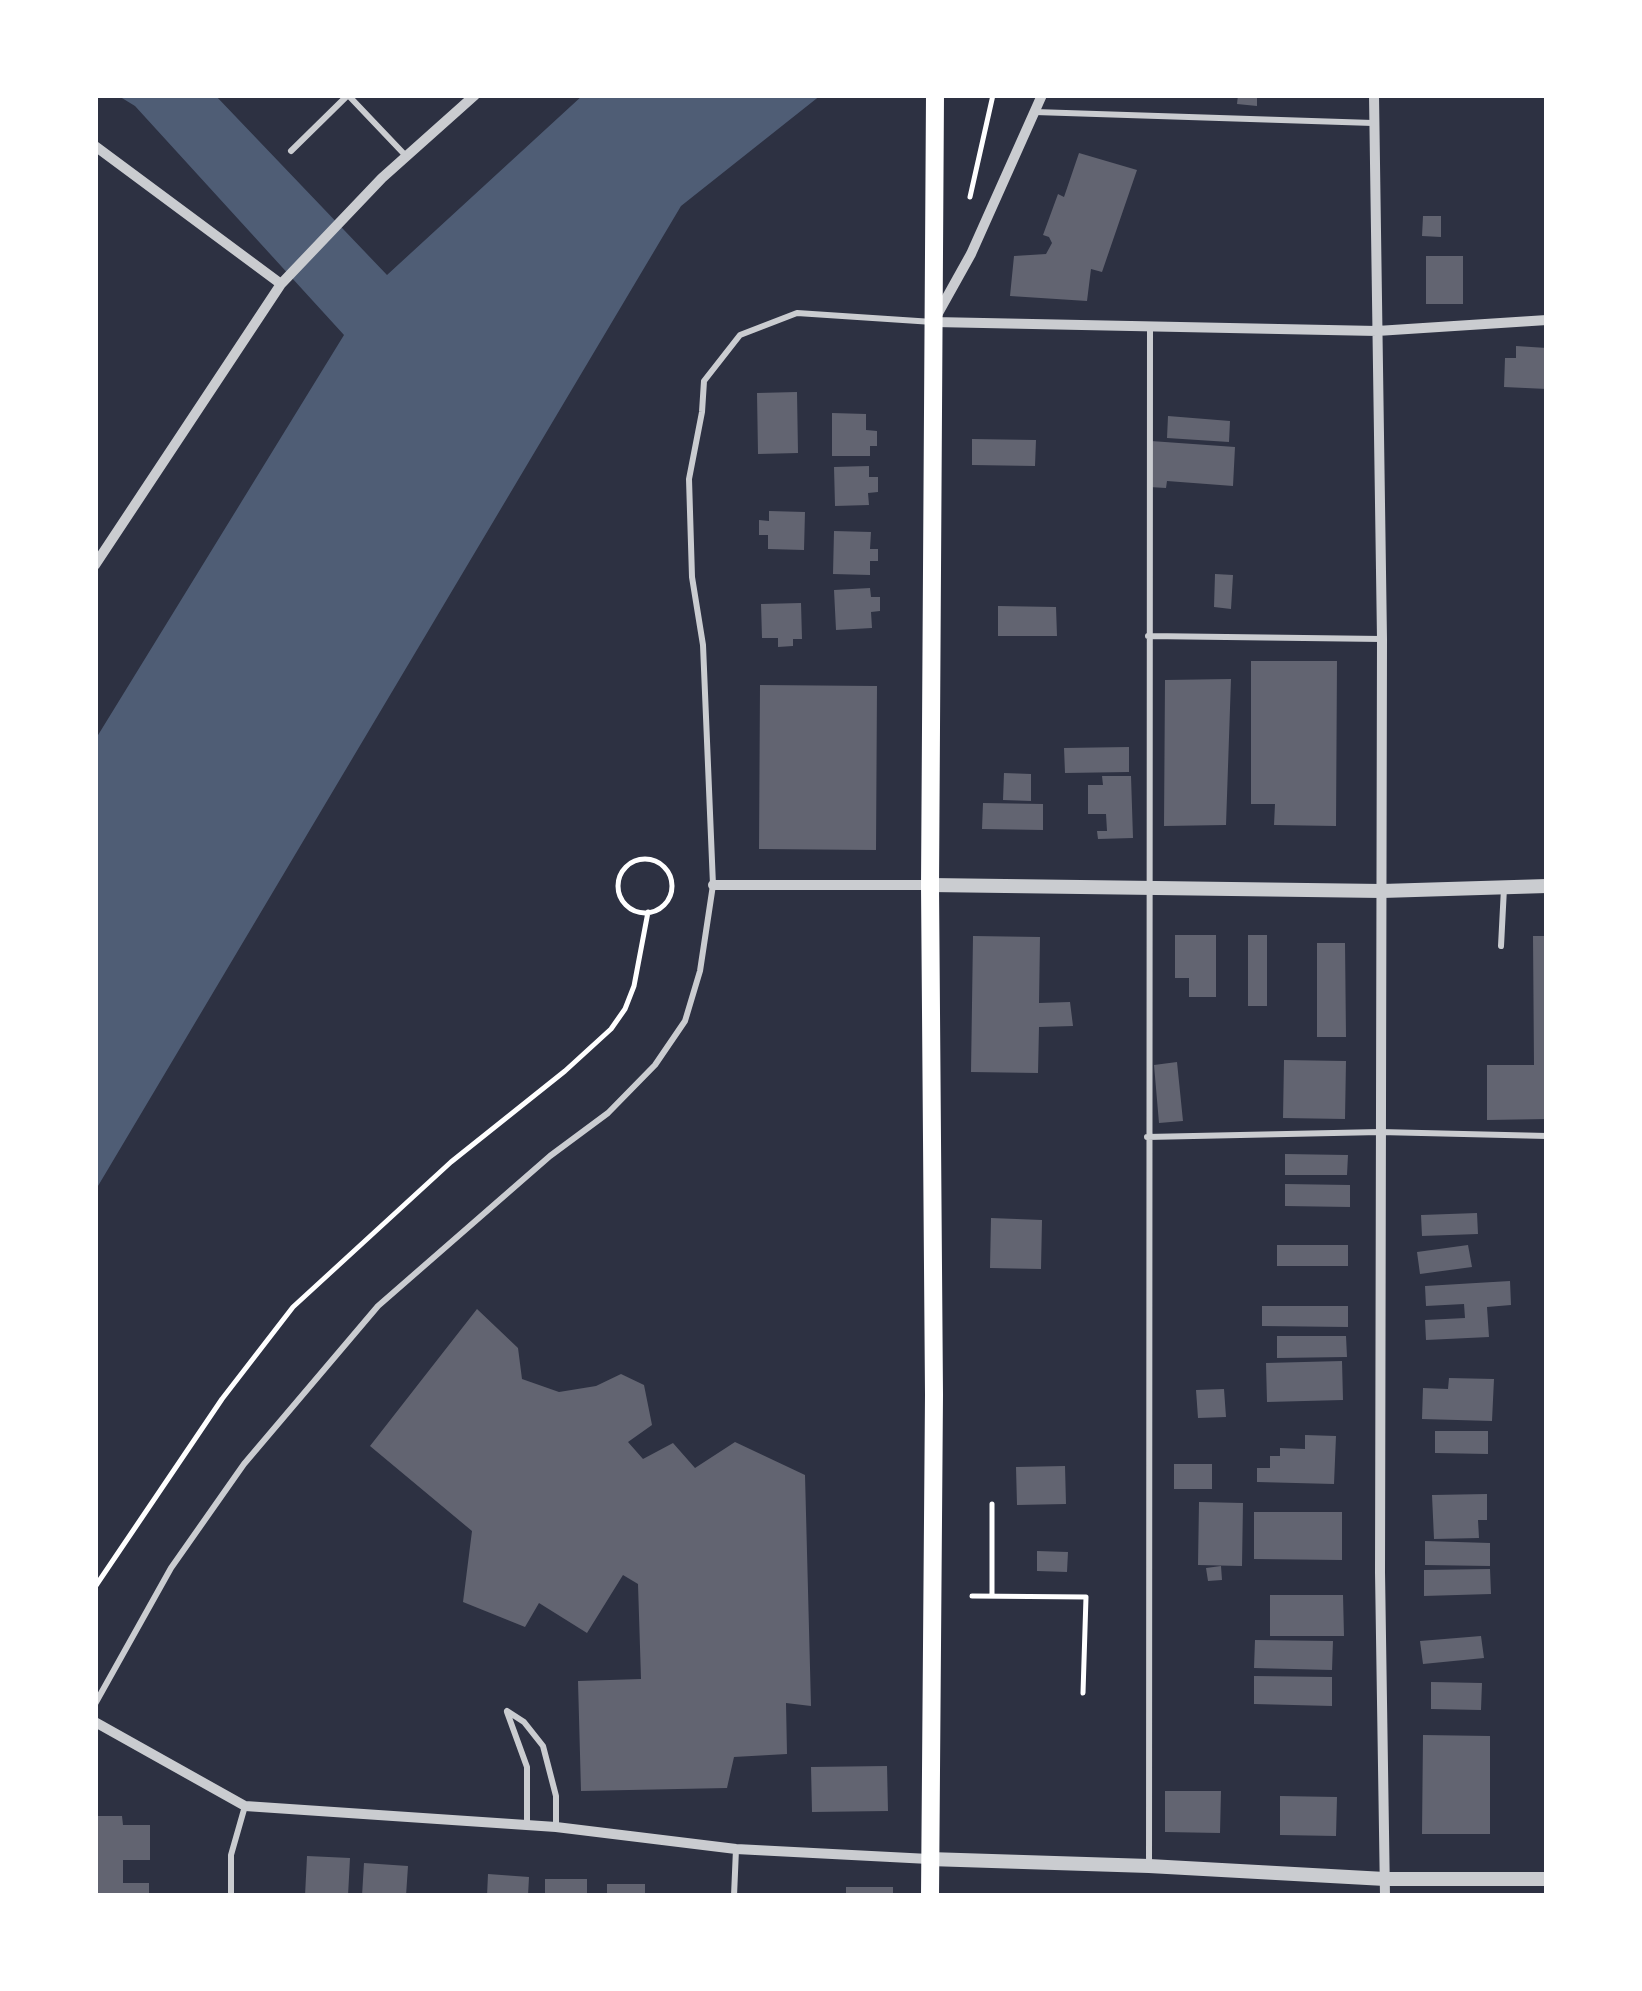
<!DOCTYPE html>
<html>
<head>
<meta charset="utf-8">
<style>
	body { margin:0 }
	#map { position:relative; width:1642px; height:1991px; overflow:hidden; background:#2d3142; font-family:Montserrat,sans-serif }
	canvas { display:block }
	.frame { position:absolute; inset:0; border:98px solid #fff; pointer-events:none }
</style>
</head>
<body>
<div id="map">
<canvas width="1642" height="1991"></canvas>
<div class="frame"></div>
</div>
<script>
const c = document.querySelector('canvas').getContext('2d');
c.lineJoin = 'round';
function fill(path, color) { c.fillStyle = color; c.fill(path, 'evenodd'); }
const shape = rows => new Path2D(rows.map(r => 'M' + r).join(''));
function strokePath(path, color, width, dash) { c.strokeStyle = color; c.lineWidth = width; c.lineCap = dash ? 'butt' : 'round'; c.setLineDash(dash || []); c.stroke(path); }
const water = shape([
	[117,95,215,95,387,275,583,95,821,95,681,206,95,1191,95,740,344,335,135,106]
]);
const building = shape([
	[1238,95,1257,95,1257,106,1237,104],
	[1079,153,1137,170,1102,272,1091,269,1087,301,1010,296,1014,256,1046,254,1052,243,1049,237,1043,235,1058,194,1064,197],
	[1423,216,1441,216,1441,237,1422,236],
	[1426,256,1463,256,1463,304,1426,304],
	[1516,346,1547,348,1547,389,1504,387,1505,358,1516,358],
	[797,392,798,453,758,454,757,393],
	[832,413,866,414,866,430,877,431,877,446,870,446,870,456,832,456],
	[1168,416,1230,421,1229,442,1167,438],
	[972,439,1036,440,1035,466,972,465],
	[1151,441,1235,447,1233,486,1167,481,1166,488,1149,487],
	[869,466,869,477,878,477,878,492,868,493,869,505,835,506,834,467],
	[769,511,805,512,804,550,768,549,768,535,759,535,759,520,769,521],
	[834,531,871,532,870,549,878,549,878,561,870,561,870,575,833,574],
	[1215,574,1233,575,1231,609,1214,607],
	[870,588,871,597,880,597,880,611,871,612,872,628,836,630,834,590],
	[801,603,802,639,793,639,793,646,778,647,778,638,762,638,761,604],
	[998,606,1056,607,1057,636,998,636],
	[1251,661,1337,661,1336,826,1274,825,1275,804,1251,804],
	[1231,679,1226,825,1164,826,1165,680],
	[760,685,877,686,876,850,759,849],
	[1129,747,1129,772,1065,773,1064,748],
	[1004,773,1031,774,1031,801,1003,800],
	[1102,776,1131,776,1133,838,1098,839,1097,831,1107,831,1106,814,1088,814,1088,785,1103,785],
	[983,803,1043,804,1043,830,982,829],
	[1175,935,1216,935,1216,997,1189,997,1189,978,1175,978],
	[1248,935,1267,935,1267,1006,1248,1006],
	[973,936,1040,937,1039,1003,1070,1002,1073,1026,1039,1027,1038,1073,971,1072],
	[1533,936,1547,936,1547,1119,1487,1120,1487,1065,1534,1065],
	[1317,943,1345,943,1346,1037,1317,1037],
	[1284,1060,1346,1061,1345,1119,1283,1118],
	[1177,1062,1183,1121,1159,1123,1154,1065],
	[1285,1154,1348,1155,1347,1175,1285,1175],
	[1285,1184,1350,1185,1350,1207,1285,1206],
	[1477,1213,1478,1234,1422,1236,1421,1215],
	[991,1218,1042,1220,1041,1269,990,1268],
	[1277,1245,1348,1245,1348,1266,1277,1266],
	[1468,1245,1472,1267,1420,1274,1417,1252],
	[1510,1281,1511,1305,1487,1307,1489,1337,1426,1340,1425,1320,1465,1318,1464,1304,1426,1306,1425,1286],
	[1262,1306,1348,1306,1348,1327,1262,1326],
	[477,1309,518,1348,522,1379,559,1392,596,1386,621,1374,644,1385,652,1425,628,1442,643,1459,673,1443,695,1468,735,1442,805,1475,811,1706,786,1703,787,1754,734,1757,727,1788,581,1791,578,1681,641,1679,638,1584,623,1575,587,1633,539,1603,525,1627,463,1602,472,1531,370,1446],
	[1277,1336,1346,1336,1347,1357,1277,1358],
	[1342,1361,1343,1400,1267,1402,1266,1363],
	[1449,1378,1494,1379,1492,1421,1422,1419,1423,1388,1448,1389],
	[1224,1389,1226,1417,1198,1418,1196,1390],
	[1435,1431,1488,1431,1488,1454,1435,1453],
	[1305,1435,1336,1436,1334,1484,1257,1482,1257,1468,1270,1468,1270,1456,1280,1456,1280,1448,1305,1449],
	[1174,1464,1212,1464,1212,1489,1174,1489],
	[1065,1466,1066,1504,1017,1505,1016,1467],
	[1487,1494,1487,1520,1478,1520,1479,1538,1434,1539,1432,1495],
	[1199,1502,1243,1503,1242,1566,1198,1565],
	[1254,1512,1342,1512,1342,1560,1254,1559],
	[1425,1541,1490,1543,1490,1566,1425,1565],
	[1037,1551,1068,1552,1067,1572,1037,1571],
	[1221,1566,1222,1580,1208,1581,1206,1568],
	[1490,1569,1491,1594,1424,1596,1424,1570],
	[1270,1595,1343,1595,1344,1636,1270,1636],
	[1481,1636,1484,1658,1423,1664,1420,1641],
	[1255,1640,1333,1641,1332,1670,1254,1668],
	[1254,1676,1332,1677,1332,1706,1254,1704],
	[1431,1682,1482,1683,1481,1710,1431,1709],
	[1423,1735,1490,1736,1490,1834,1422,1834],
	[887,1766,888,1811,812,1812,811,1767],
	[1165,1791,1221,1791,1220,1833,1165,1832],
	[1280,1796,1337,1797,1336,1836,1280,1835],
	[95,1816,122,1816,123,1825,150,1825,150,1860,123,1860,123,1883,149,1883,149,1896,95,1896],
	[307,1856,350,1858,348,1896,305,1896],
	[364,1863,408,1866,406,1896,362,1896],
	[488,1874,529,1877,528,1896,487,1896],
	[545,1879,587,1879,587,1896,545,1896],
	[607,1884,645,1884,645,1896,607,1896],
	[846,1887,893,1887,893,1896,846,1896]
]);
const path = shape([
	[970,197,993,95],
	'618 886a27 27 0 1 1 54 0a27 27 0 1 1-54 0Z',
	[95,1587,222,1399,293,1307,451,1162,565,1071,611,1029,625,1009,634,986,648,912],
	[972,1596,1086,1597,1083,1693],
	[992,1596,992,1504]
]);
const service = shape([
	[348,95,406,156],
	[1035,112,1373,123],
	[291,151,348,95],
	[1148,636,1382,639],
	[1501,946,1504,888],
	[1147,1137,1380,1132,1547,1136],
	[95,1704,171,1568,244,1464,378,1306,550,1156,608,1113,655,1065,685,1021,700,971,713,885,703,645,692,577,689,479,702,412,704,381,740,335,797,313,933,322],
	[507,1711,524,1722,543,1746,556,1796,556,1826],
	[507,1712,527,1767,527,1825],
	[1149,1864,1150,326],
	[231,1896,231,1855,245,1806],
	[734,1896,736,1849]
]);
const minor = shape([
	[1374,95,1382,639,1380,1572,1385,1896],
	[95,146,281,284],
	[937,315,971,254,1042,95],
	[934,322,1377,331,1547,320],
	[95,565,281,284,382,178,475,95],
	[713,885,930,885],
	[95,1722,245,1806,556,1827,736,1849,929,1859]
]);
const tertiary = shape([
	[930,885,1382,891,1547,886],
	[929,1859,1149,1866,1385,1879,1547,1879]
]);
const secondary = shape([
	[930,1896,934,1395,930,885,935,95]
]);
fill(water, '#4f5d75');
fill(building, '#626471');
strokePath(path, '#fff', 5);
strokePath(service, '#caccd0', 6);
strokePath(minor, '#caccd0', 10);
strokePath(tertiary, '#caccd0', 14);
strokePath(secondary, '#fff', 18);
</script>
</body>
</html>
